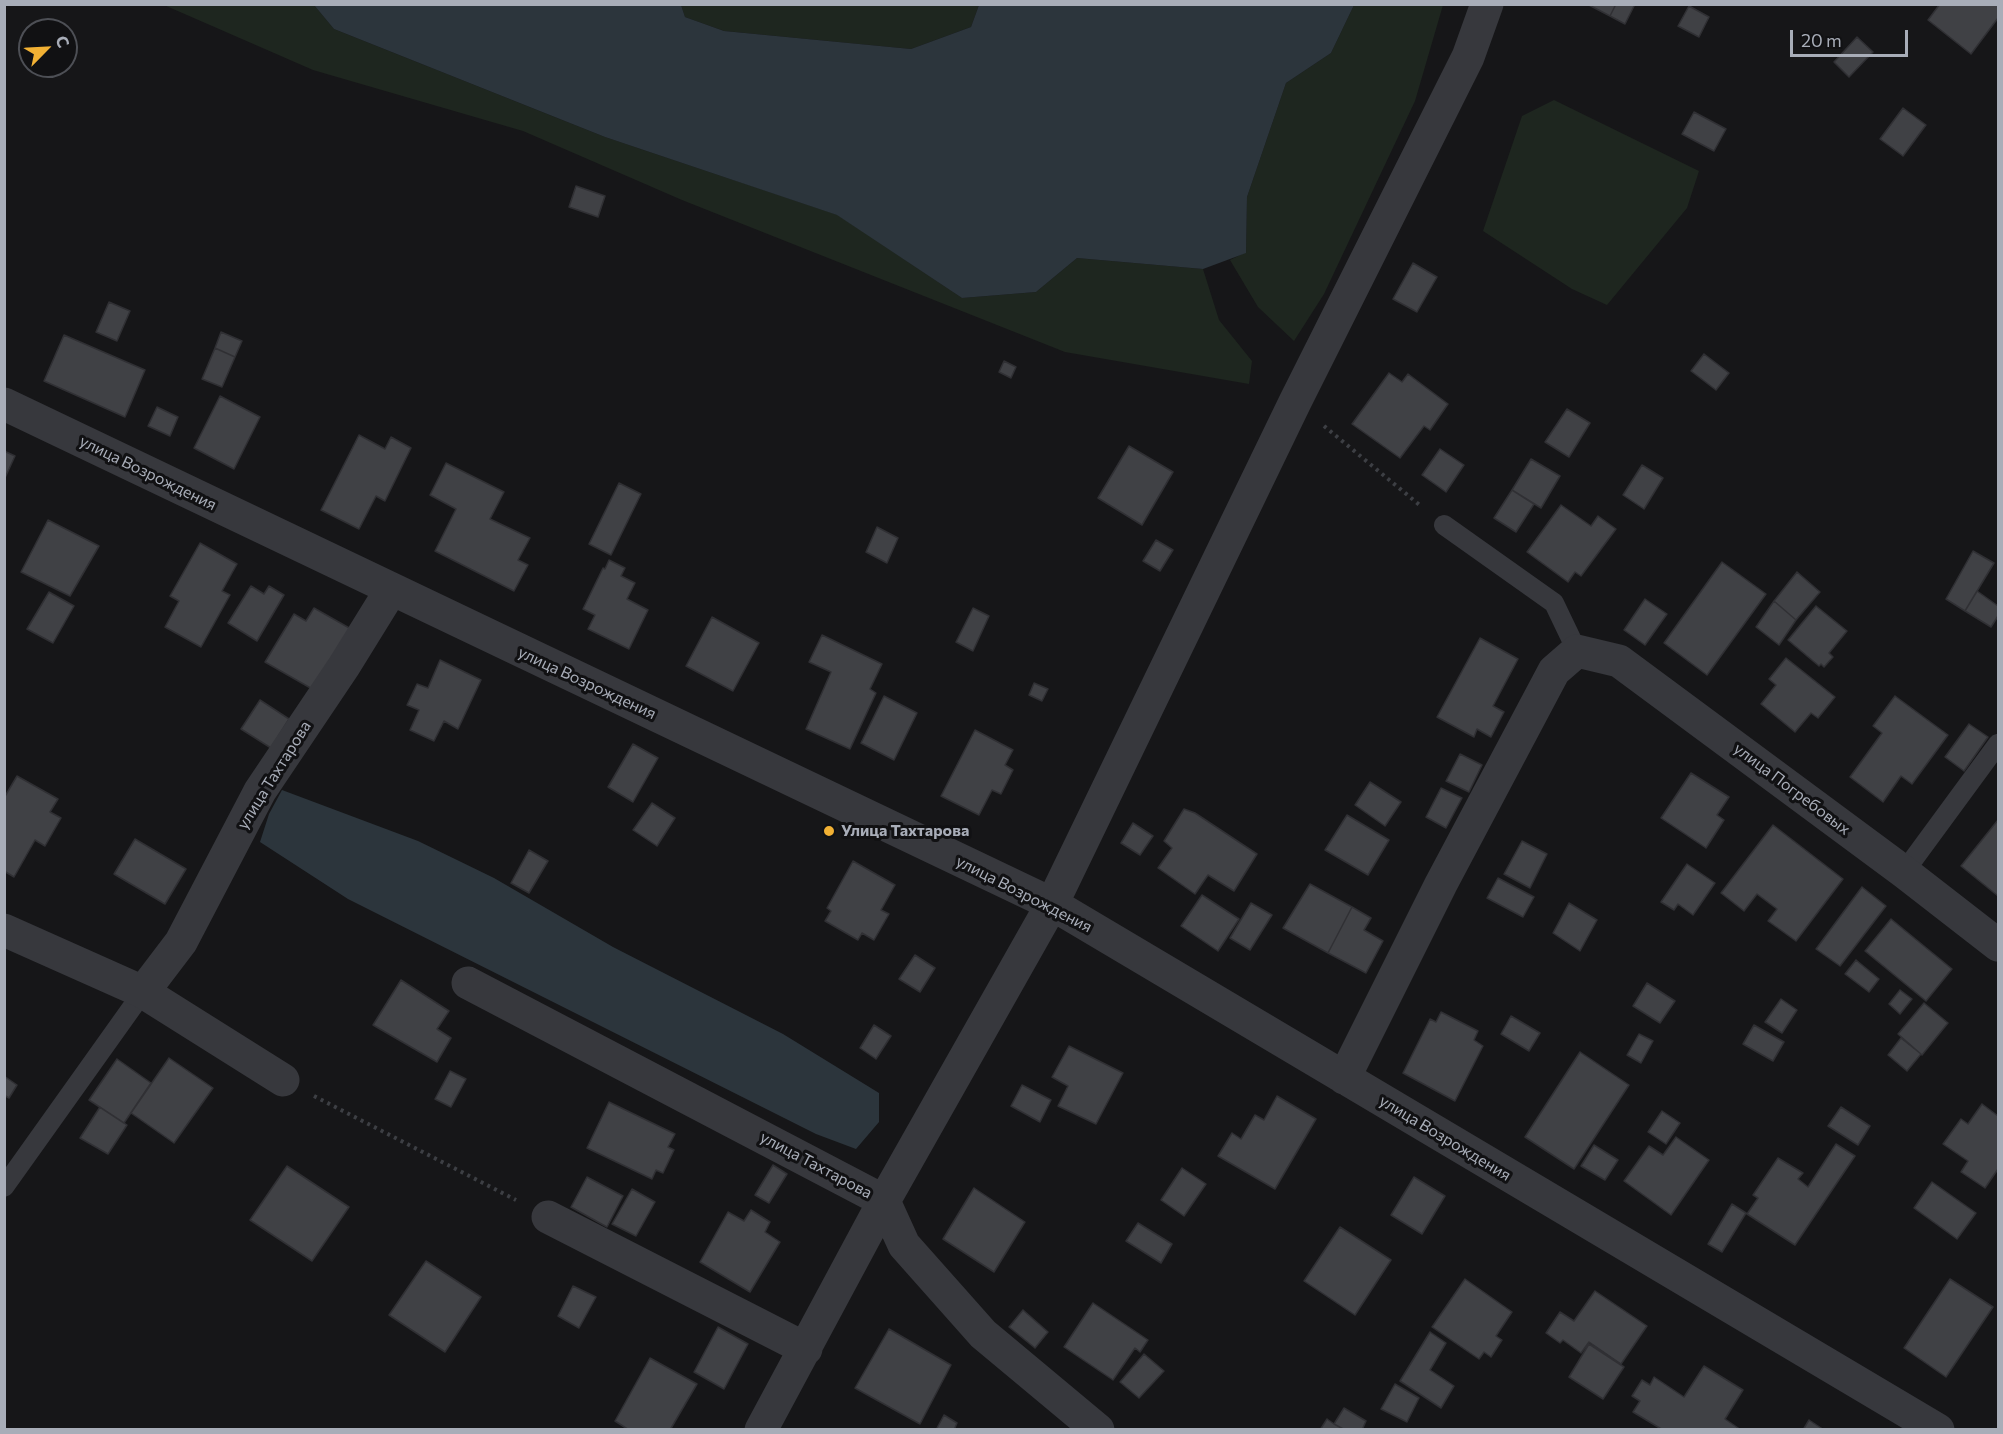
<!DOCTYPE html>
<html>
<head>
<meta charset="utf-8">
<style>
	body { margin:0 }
	#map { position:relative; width:2003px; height:1434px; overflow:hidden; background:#161618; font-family:Commissioner,sans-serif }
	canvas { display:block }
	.frame { position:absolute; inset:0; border:6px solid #a8adb8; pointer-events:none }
	.north { position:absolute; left:18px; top:18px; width:60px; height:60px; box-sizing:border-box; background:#111113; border:2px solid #4d4f55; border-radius:50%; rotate:66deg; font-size:16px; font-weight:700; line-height:24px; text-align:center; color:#a8adb8 }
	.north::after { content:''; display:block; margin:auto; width:21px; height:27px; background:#f2b134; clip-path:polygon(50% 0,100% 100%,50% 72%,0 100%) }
	.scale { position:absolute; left:1790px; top:30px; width:118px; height:27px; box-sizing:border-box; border:3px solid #a8adb8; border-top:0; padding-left:8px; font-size:18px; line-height:21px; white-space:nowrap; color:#a8adb8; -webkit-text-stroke:4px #111113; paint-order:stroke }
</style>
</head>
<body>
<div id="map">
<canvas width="2003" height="1434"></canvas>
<div class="frame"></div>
<div class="north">С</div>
<div class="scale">20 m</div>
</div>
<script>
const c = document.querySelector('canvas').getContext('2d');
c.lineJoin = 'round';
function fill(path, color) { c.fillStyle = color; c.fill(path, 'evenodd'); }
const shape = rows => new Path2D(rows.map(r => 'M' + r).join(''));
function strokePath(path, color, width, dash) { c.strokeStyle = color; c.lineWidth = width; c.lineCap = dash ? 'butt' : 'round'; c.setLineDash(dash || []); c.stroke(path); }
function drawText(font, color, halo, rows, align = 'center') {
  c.font = font + ' Commissioner,sans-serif'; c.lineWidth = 6; c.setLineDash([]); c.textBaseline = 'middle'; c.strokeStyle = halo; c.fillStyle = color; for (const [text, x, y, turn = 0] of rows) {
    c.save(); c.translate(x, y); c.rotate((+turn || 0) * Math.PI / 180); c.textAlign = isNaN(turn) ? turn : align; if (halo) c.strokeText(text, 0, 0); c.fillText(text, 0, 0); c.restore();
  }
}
const green = shape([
	[164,5,314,5,334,29,605,137,838,215,962,298,1036,292,1077,258,1203,269,1219,320,1252,361,1249,384,1065,352,682,200,523,131,313,70],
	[681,5,979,5,971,27,911,49,724,31,685,17],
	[1354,5,1443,5,1415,101,1324,294,1294,341,1258,307,1230,260,1246,252,1247,197,1286,83,1331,53],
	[1554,100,1699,171,1687,208,1607,305,1572,289,1483,231,1522,116]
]);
const water = shape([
	[314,5,681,5,685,17,724,31,911,49,971,27,979,5,1354,5,1331,53,1286,83,1247,197,1246,253,1203,269,1077,258,1036,292,962,298,837,215,605,137,334,29],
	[282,790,418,841,494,878,613,947,783,1034,879,1093,879,1122,856,1149,816,1134,348,899,260,842,269,814]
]);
const building = shape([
	[1587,4,1616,4,1610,16,1587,4],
	[1616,4,1635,4,1625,24,1610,16,1616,4],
	[1940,4,1998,4,1998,18,1971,54,1928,20,1940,4],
	[1689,6,1709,17,1699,37,1678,26,1689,6],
	[1857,37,1873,52,1849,77,1834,62,1857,37],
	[1903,108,1926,125,1903,156,1880,139,1903,108],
	[1694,112,1726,129,1714,151,1682,134,1694,112],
	[576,186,605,196,598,217,569,207,576,186],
	[1413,263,1437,277,1417,312,1393,299,1413,263],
	[109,302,130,311,117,341,96,332,109,302],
	[221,332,242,341,235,357,215,348,221,332],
	[64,335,145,370,125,417,44,381,64,335],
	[215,348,235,357,222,387,202,379,215,348],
	[1704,354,1729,373,1716,390,1691,371,1704,354],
	[1004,361,1016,367,1011,378,999,372,1004,361],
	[1389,373,1402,382,1408,374,1448,404,1430,430,1424,426,1400,458,1352,424,1389,373],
	[220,396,260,417,234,469,194,448,220,396],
	[157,407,178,417,170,436,148,426,157,407],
	[1567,409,1590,423,1569,457,1545,442,1567,409],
	[359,435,385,449,391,437,411,448,385,501,376,496,359,529,321,510,359,435],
	[1129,446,1173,472,1142,525,1098,498,1129,446],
	[1440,449,1464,465,1446,492,1422,475,1440,449],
	[4,451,15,456,4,480,4,451],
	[1531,459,1560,476,1541,508,1512,490,1531,459],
	[446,463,504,492,490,519,530,538,518,560,528,565,514,591,435,551,456,509,430,495,446,463],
	[1642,465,1663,478,1644,509,1623,495,1642,465],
	[619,483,641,494,611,555,589,544,619,483],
	[1512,490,1534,504,1516,532,1494,518,1512,490],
	[1561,505,1591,526,1598,516,1616,529,1581,576,1575,572,1568,582,1527,552,1561,505],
	[48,520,99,546,70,596,21,572,48,520],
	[877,527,898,538,887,563,866,552,877,527],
	[1156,540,1173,550,1160,571,1143,561,1156,540],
	[200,543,237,564,222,591,230,595,201,647,165,627,179,601,170,596,200,543],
	[1973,551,1994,563,1965,611,1946,599,1973,551],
	[609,560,625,568,621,576,635,583,627,599,648,610,629,649,588,629,595,615,583,609,603,568,605,569,609,560],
	[1722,562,1766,594,1707,675,1664,643,1722,562],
	[1797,572,1820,592,1796,620,1774,601,1797,572],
	[251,586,264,594,269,586,284,595,257,641,228,623,251,586],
	[1977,591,1998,606,1998,616,1991,627,1965,611,1977,591],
	[49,592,74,606,53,643,27,629,49,592],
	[1645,599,1667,614,1645,645,1624,630,1645,599],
	[1774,601,1796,620,1779,645,1756,627,1774,601],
	[1816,606,1847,631,1829,653,1833,657,1824,667,1821,664,1819,666,1788,640,1816,606],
	[314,608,351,629,314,690,265,662,294,614,306,621,314,608],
	[973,608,989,616,973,651,956,642,973,608],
	[712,617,759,643,733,691,686,666,712,617],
	[822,635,882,664,870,689,876,693,850,749,806,729,831,672,809,662,822,635],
	[1480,638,1518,659,1493,706,1504,712,1491,737,1477,729,1474,737,1437,717,1480,638],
	[1786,658,1835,697,1818,718,1811,713,1795,732,1761,704,1776,685,1769,679,1786,658],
	[440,660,481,680,458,729,444,721,434,741,410,730,419,710,407,705,417,684,428,688,440,660],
	[1034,683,1048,689,1042,701,1029,695,1034,683],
	[884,696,917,713,894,760,861,743,884,696],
	[1895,696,1948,735,1912,784,1901,776,1883,802,1850,777,1882,733,1873,726,1895,696],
	[260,700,289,719,271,748,241,729,260,700],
	[1969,724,1988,737,1964,771,1945,757,1969,724],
	[975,730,1013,750,1005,765,1013,770,1001,794,992,790,979,815,941,796,975,730],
	[633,744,658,758,633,802,608,787,633,744],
	[1460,754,1482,765,1469,792,1446,781,1460,754],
	[1691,773,1729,797,1717,815,1724,820,1706,848,1661,818,1691,773],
	[17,776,58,799,50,812,61,818,45,846,35,840,14,877,4,871,4,798,17,776],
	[1370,782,1401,802,1385,826,1355,805,1370,782],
	[1441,788,1462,798,1446,828,1426,817,1441,788],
	[652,803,675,818,657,846,633,830,652,803],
	[1184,809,1195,813,1257,854,1234,891,1208,875,1195,894,1158,868,1172,848,1164,841,1184,809],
	[1347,815,1389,840,1368,875,1325,850,1347,815],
	[1998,820,1998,896,1961,866,1998,820],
	[1133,823,1153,836,1140,855,1121,843,1133,823],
	[1773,825,1843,879,1796,941,1768,921,1777,909,1757,894,1744,911,1721,893,1773,825],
	[135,839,186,869,165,904,114,874,135,839],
	[1522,841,1547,854,1530,888,1504,874,1522,841],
	[529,850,548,861,529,893,511,883,529,850],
	[853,861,895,885,881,910,889,914,874,940,862,933,858,940,825,921,831,911,827,908,853,861],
	[1687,864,1715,883,1693,915,1678,904,1674,910,1661,902,1687,864],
	[1498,878,1534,897,1523,917,1487,898,1498,878],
	[1310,884,1352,907,1328,953,1283,928,1310,884],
	[1862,887,1886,906,1840,966,1816,949,1862,887],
	[1202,895,1239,919,1218,951,1181,926,1202,895],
	[1251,903,1272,915,1250,950,1230,938,1251,903],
	[1569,903,1597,920,1580,951,1553,933,1569,903],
	[1352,907,1371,918,1364,930,1383,941,1366,973,1328,953,1352,907],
	[1891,919,1952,969,1926,1001,1865,951,1891,919],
	[915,955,935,968,920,992,899,979,915,955],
	[1856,960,1879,979,1869,992,1845,974,1856,960],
	[401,980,449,1011,437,1029,451,1038,437,1062,373,1025,401,980],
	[1647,983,1675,1001,1660,1023,1633,1006,1647,983],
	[1900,990,1912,999,1900,1014,1889,1004,1900,990],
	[1781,999,1797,1010,1782,1033,1765,1022,1781,999],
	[1924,1003,1948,1023,1922,1055,1898,1034,1924,1003],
	[1441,1012,1478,1031,1474,1040,1483,1046,1455,1101,1403,1073,1430,1019,1436,1022,1441,1012],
	[1511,1016,1540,1033,1529,1051,1501,1034,1511,1016],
	[874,1025,891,1036,876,1059,860,1048,874,1025],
	[1754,1025,1784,1042,1773,1061,1743,1044,1754,1025],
	[1639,1034,1653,1041,1641,1063,1627,1055,1639,1034],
	[1901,1038,1921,1054,1907,1071,1888,1055,1901,1038],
	[1069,1046,1123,1073,1096,1124,1058,1106,1068,1086,1052,1077,1069,1046],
	[1580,1052,1629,1085,1574,1169,1525,1137,1580,1052],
	[169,1058,213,1088,174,1143,131,1113,169,1058],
	[117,1059,151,1083,124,1123,89,1100,117,1059],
	[450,1071,466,1079,451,1107,435,1099,450,1071],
	[4,1076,17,1085,9,1098,4,1095,4,1076],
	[1022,1085,1051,1100,1040,1122,1011,1106,1022,1085],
	[1277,1096,1316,1119,1275,1189,1218,1156,1232,1133,1241,1139,1255,1115,1264,1120,1277,1096],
	[609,1102,675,1134,668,1147,674,1150,663,1173,656,1170,652,1179,587,1148,609,1102],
	[1982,1104,1998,1116,1998,1169,1985,1188,1961,1172,1968,1161,1943,1144,1961,1119,1968,1124,1982,1104],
	[100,1107,127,1125,108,1154,80,1138,100,1107],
	[1841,1107,1870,1126,1858,1145,1828,1126,1841,1107],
	[1662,1111,1680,1123,1666,1144,1648,1132,1662,1111],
	[1676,1137,1709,1160,1671,1215,1624,1181,1649,1146,1663,1155,1676,1137],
	[1836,1144,1855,1156,1795,1245,1747,1214,1758,1198,1753,1195,1778,1158,1803,1173,1798,1179,1808,1187,1836,1144],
	[1594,1145,1618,1160,1605,1180,1581,1166,1594,1145],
	[773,1165,787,1174,769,1203,755,1195,773,1165],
	[287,1166,349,1207,312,1261,250,1220,287,1166],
	[1182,1168,1206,1184,1184,1216,1161,1200,1182,1168],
	[587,1177,623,1196,607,1227,571,1207,587,1177],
	[1414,1177,1445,1196,1422,1234,1391,1215,1414,1177],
	[1932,1182,1976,1213,1957,1239,1914,1208,1932,1182],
	[974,1188,1025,1222,994,1272,943,1239,974,1188],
	[632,1189,655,1202,636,1236,612,1224,632,1189],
	[1732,1204,1746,1213,1722,1252,1708,1244,1732,1204],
	[751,1210,770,1222,765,1232,780,1242,750,1292,700,1262,728,1212,744,1221,751,1210],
	[1138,1223,1172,1244,1161,1263,1126,1241,1138,1223],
	[1340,1227,1391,1260,1355,1315,1304,1281,1340,1227],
	[426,1261,481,1297,445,1352,389,1315,426,1261],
	[1465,1279,1512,1312,1496,1336,1502,1340,1491,1357,1484,1352,1479,1359,1432,1327,1465,1279],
	[1950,1279,1993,1307,1946,1377,1904,1348,1950,1279],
	[573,1286,596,1297,579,1328,558,1316,573,1286],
	[1595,1291,1647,1326,1621,1364,1589,1342,1581,1353,1563,1340,1560,1343,1546,1333,1560,1312,1574,1321,1595,1291],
	[1093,1303,1148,1340,1140,1352,1135,1348,1113,1380,1064,1347,1093,1303],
	[1023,1310,1048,1332,1035,1348,1009,1327,1023,1310],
	[718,1327,748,1344,724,1389,694,1372,718,1327],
	[889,1329,951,1365,920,1424,855,1388,889,1329],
	[1430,1332,1446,1343,1430,1370,1454,1386,1441,1408,1400,1381,1430,1332],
	[1589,1344,1624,1367,1603,1399,1569,1377,1589,1344],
	[1144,1354,1164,1371,1139,1398,1120,1382,1144,1354],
	[650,1358,697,1384,670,1430,629,1430,615,1421,650,1358],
	[1704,1366,1743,1390,1725,1419,1741,1430,1663,1430,1633,1412,1640,1401,1632,1396,1642,1380,1650,1385,1654,1377,1684,1397,1704,1366],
	[1395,1384,1419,1398,1407,1422,1381,1409,1395,1384],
	[1344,1408,1366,1421,1362,1430,1345,1430,1334,1424,1344,1408],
	[944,1415,957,1423,954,1430,936,1430,944,1415],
	[1327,1419,1334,1424,1345,1430,1320,1430,1327,1419],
	[1809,1420,1824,1430,1803,1430,1809,1420]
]);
const path = shape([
	[1324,426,1422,507],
	[314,1096,516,1200]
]);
const service = shape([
	[1444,525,1554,603,1577,651],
	[1904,872,1998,744],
	[4,1187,143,992]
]);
const minor = shape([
	[4,404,1052,904,1938,1430],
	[4,930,143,992,181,942,260,791,344,666,391,590],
	[468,983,884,1201,904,1245,983,1334,1098,1430],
	[143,992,283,1080],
	[1344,1078,1441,884,1554,671,1577,651,1619,661,1904,872,1998,945],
	[548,1217,806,1349],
	[761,1430,884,1201,1052,904,1295,402,1468,57,1487,4]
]);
const markers = [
	[829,831,6,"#f2b134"]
];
const streetNames = [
	["улица Возрождения",148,473,26],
	["улица Возрождения",587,683,25],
	["улица Тахтарова",274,775,-58],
	["улица Погребовых",1792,789,37],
	["улица Возрождения",1024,894,27],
	["улица Возрождения",1445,1138,31],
	["улица Тахтарова",816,1165,28]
];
const poiNames = [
	["Улица Тахтарова",841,831]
];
fill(green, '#1e261f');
fill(water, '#2c353c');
fill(building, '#404145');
strokePath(building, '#303034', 1.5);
strokePath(path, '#3d3f44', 4, [3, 4.5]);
strokePath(service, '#37383d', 20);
strokePath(minor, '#37383d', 33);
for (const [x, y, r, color] of markers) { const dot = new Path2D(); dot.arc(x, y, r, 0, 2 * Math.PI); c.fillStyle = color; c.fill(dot); strokePath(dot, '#111113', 2); }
drawText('16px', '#a8adb8', '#111113', streetNames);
drawText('bold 16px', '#a8adb8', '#111113', poiNames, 'left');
</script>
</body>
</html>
